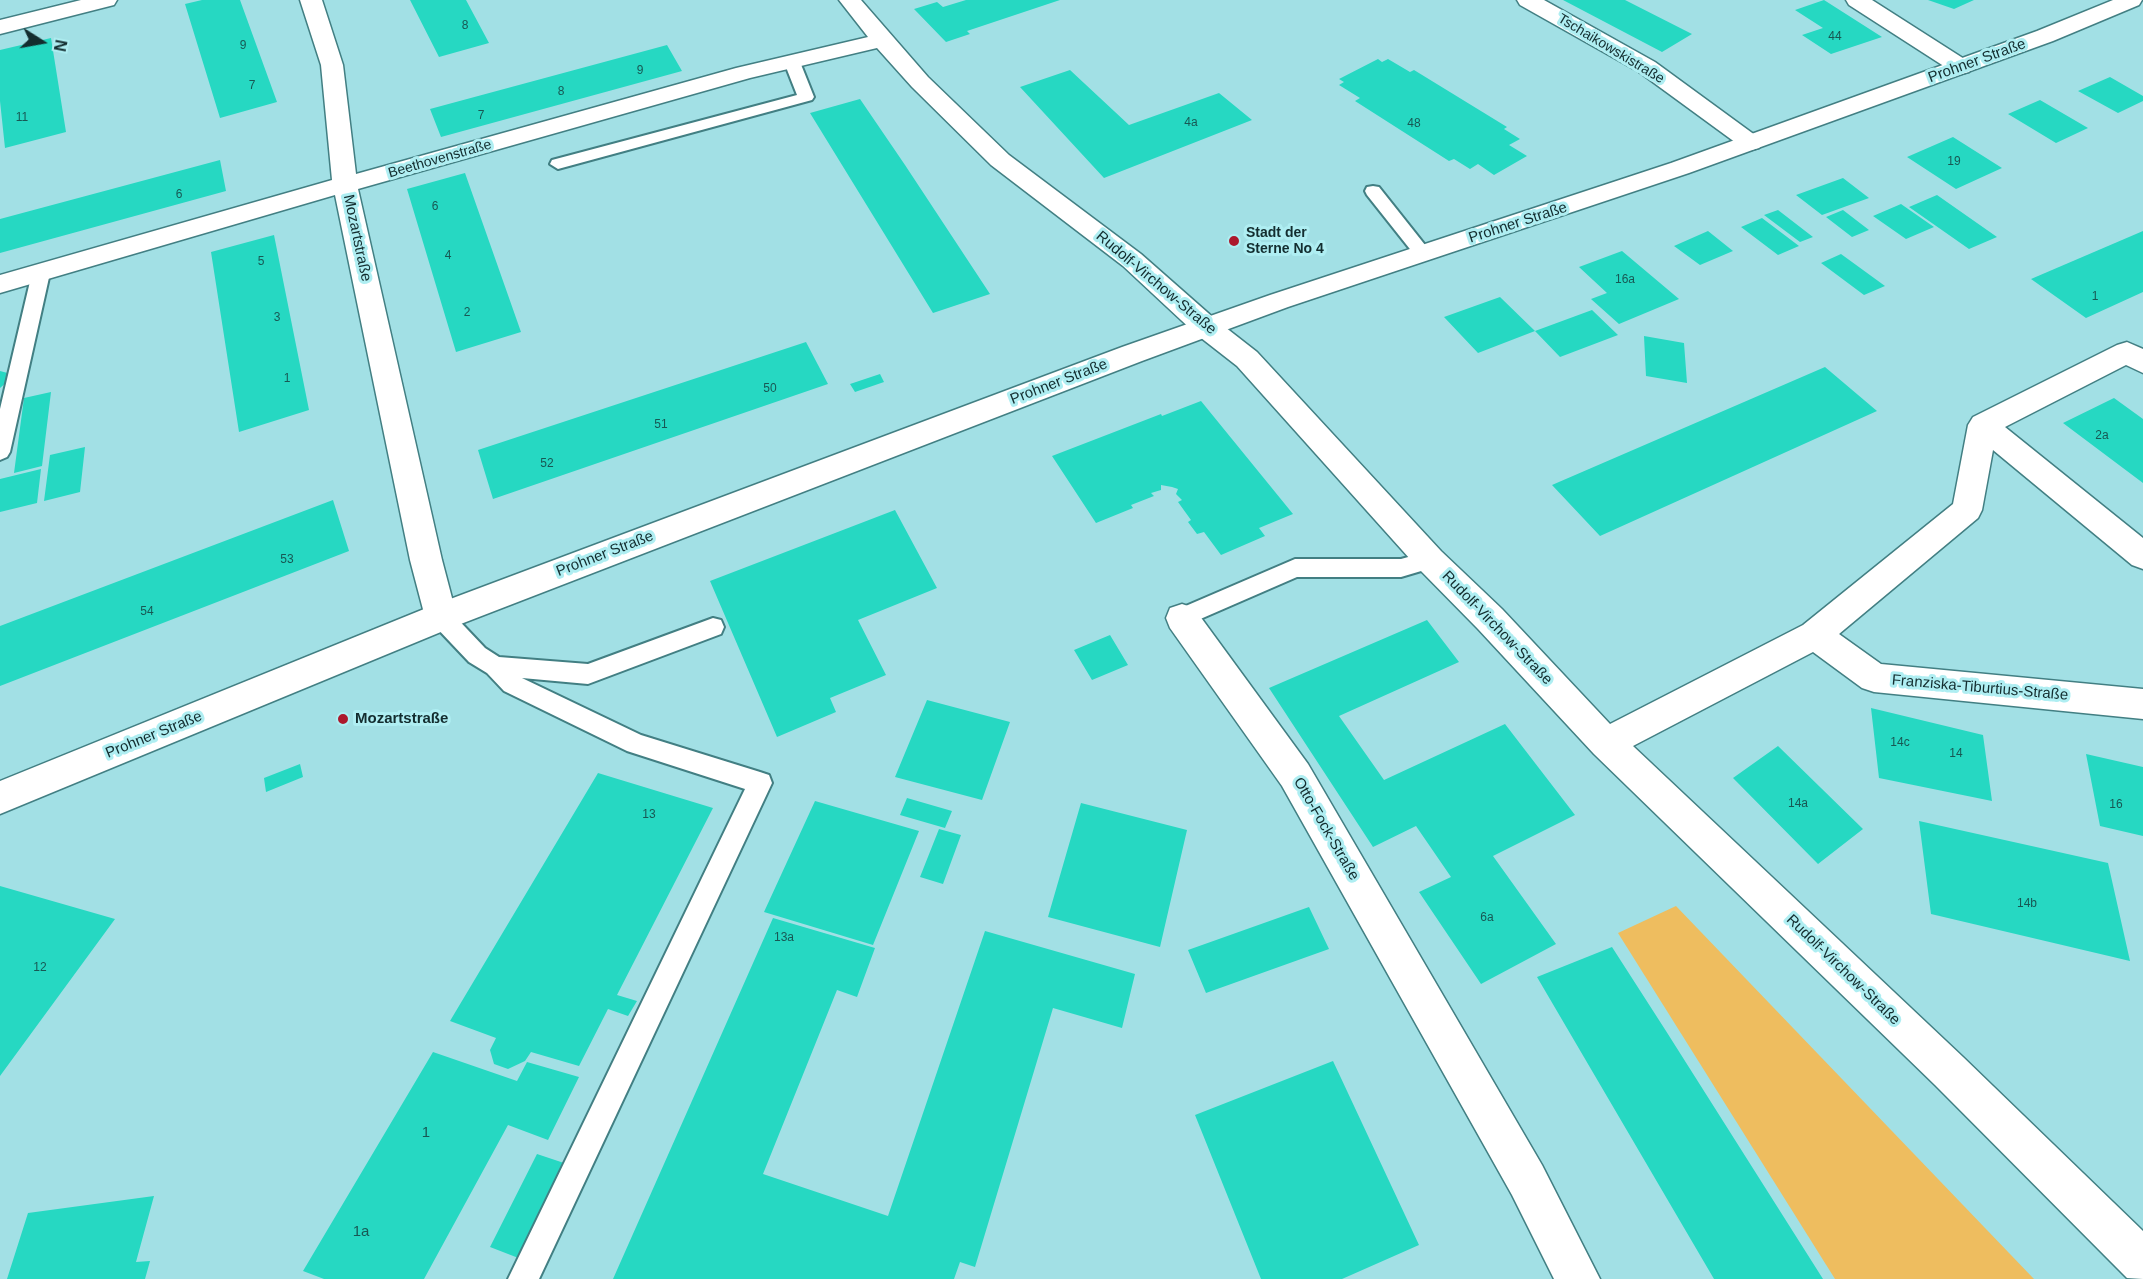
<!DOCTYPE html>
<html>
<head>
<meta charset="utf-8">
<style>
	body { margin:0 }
	#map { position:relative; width:2143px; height:1279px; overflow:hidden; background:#a2e0e5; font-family:Helvetica,sans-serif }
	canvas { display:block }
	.north { position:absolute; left:12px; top:12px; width:60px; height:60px; -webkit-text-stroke:4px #afeef2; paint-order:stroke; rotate:101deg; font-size:16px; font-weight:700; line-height:24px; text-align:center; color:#132d2f }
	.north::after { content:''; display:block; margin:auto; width:21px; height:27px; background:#132d2f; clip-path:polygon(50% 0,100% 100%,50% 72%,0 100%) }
</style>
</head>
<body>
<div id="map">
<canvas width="2143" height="1279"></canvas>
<div class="north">N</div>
</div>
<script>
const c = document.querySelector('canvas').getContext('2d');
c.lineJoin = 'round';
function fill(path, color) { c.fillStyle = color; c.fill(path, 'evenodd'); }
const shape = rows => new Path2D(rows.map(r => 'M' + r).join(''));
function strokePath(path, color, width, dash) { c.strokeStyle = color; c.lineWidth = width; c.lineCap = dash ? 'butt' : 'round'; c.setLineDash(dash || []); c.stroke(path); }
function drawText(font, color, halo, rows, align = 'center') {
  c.font = font + ' Helvetica,sans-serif'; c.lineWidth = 6; c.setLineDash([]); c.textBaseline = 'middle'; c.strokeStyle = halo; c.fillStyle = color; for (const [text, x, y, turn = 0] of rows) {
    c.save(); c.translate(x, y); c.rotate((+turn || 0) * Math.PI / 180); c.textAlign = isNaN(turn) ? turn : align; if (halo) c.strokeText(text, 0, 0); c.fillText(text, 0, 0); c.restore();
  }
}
const green = shape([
	[1676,906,2034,1279,1835,1279,1618,933]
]);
const building = shape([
	[202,0,240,0,277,102,220,118,185,4],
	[410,0,466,0,489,43,439,57],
	[966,0,1060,0,967,31,970,34,946,42,914,9,937,2,943,7],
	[1563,0,1625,0,1692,34,1662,52],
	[1824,0,1882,37,1831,54,1802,35,1823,28,1795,10],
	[1928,0,1974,0,1954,9],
	[51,38,66,132,5,148,0,101,0,50],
	[667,45,682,71,441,137,430,109],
	[1378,59,1382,62,1388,59,1410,72,1414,70,1507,127,1504,129,1520,139,1509,145,1527,156,1494,175,1478,164,1470,169,1454,159,1449,161,1355,101,1360,98,1339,85,1344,82,1339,79],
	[1070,70,1129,125,1219,93,1252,120,1104,178,1020,87],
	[2110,77,2143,96,2143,101,2118,113,2078,91],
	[860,99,905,165,990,294,933,313,810,113],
	[2040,100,2088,128,2056,143,2008,114],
	[1953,137,2002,168,1956,189,1907,157],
	[220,160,226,191,0,253,0,219],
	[465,173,521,332,456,352,407,189],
	[1843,178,1869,198,1822,215,1796,195],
	[1937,195,1997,237,1969,249,1909,207],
	[1901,204,1934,227,1906,239,1873,216],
	[1778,210,1813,237,1800,242,1764,215],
	[1843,210,1869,230,1852,237,1826,217],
	[1762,218,1799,246,1778,255,1741,227],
	[1708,231,1733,251,1700,265,1674,246],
	[2143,231,2143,292,2086,318,2031,279],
	[274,235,309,410,239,432,211,252],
	[1622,251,1679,299,1619,324,1591,299,1607,293,1579,267],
	[1841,254,1885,286,1864,295,1821,263],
	[1500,297,1535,331,1478,353,1444,317],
	[1592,310,1618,335,1560,357,1535,331],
	[1644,336,1684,343,1687,383,1646,376],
	[806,342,828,384,493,499,478,450],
	[1825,367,1877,411,1600,536,1552,485],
	[0,371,15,375,0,388],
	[880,374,884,382,855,392,850,384],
	[51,392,42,466,14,473,24,398],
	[2114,398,2143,419,2143,483,2063,423],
	[1201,401,1293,514,1259,528,1265,536,1221,555,1204,532,1197,534,1188,522,1191,520,1178,502,1182,500,1176,494,1178,489,1172,487,1161,485,1161,490,1151,493,1154,496,1131,505,1133,508,1096,523,1052,456,1161,414,1162,416],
	[85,447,80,492,44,501,50,455],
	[41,469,37,503,0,512,0,479],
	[333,500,349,551,0,686,0,626],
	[895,510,937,588,858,620,886,675,830,698,836,712,777,737,710,581],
	[1427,620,1459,662,1339,716,1384,780,1505,724,1575,815,1493,856,1556,944,1481,984,1419,892,1451,877,1416,826,1373,847,1269,688],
	[1110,635,1128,665,1092,680,1074,650],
	[927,700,1010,722,982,800,895,777],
	[1871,708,1983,735,1992,801,1879,778],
	[1778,746,1863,829,1818,864,1733,778],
	[2086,754,2143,767,2143,836,2100,826],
	[300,764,303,777,266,792,264,778],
	[598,773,713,808,617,995,637,1001,628,1016,608,1009,579,1066,531,1052,525,1061,508,1069,494,1064,490,1050,496,1038,450,1021],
	[907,798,952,811,945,828,900,815],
	[815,801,919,831,873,945,764,912],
	[1081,803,1187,830,1160,947,1048,917],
	[1919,821,2108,863,2130,961,1931,914],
	[939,829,961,835,943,884,920,877],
	[0,886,115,919,0,1076],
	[1309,907,1329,949,1206,993,1188,950],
	[773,918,875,948,857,997,837,990,763,1174,888,1216,985,931,1135,974,1122,1028,1053,1008,975,1267,960,1262,954,1279,613,1279],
	[1612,947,1666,1031,1823,1279,1714,1279,1537,977],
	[433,1052,517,1081,527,1062,579,1077,548,1140,508,1125,424,1279,324,1279,303,1271],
	[1333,1061,1419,1245,1342,1279,1261,1279,1195,1115],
	[537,1154,567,1164,521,1259,490,1247],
	[154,1196,136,1262,150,1261,145,1279,7,1279,28,1213]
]);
const lane = shape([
	[792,57,800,62,814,97,812,100,558,169,550,164,552,160,797,95,784,62,792,57],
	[1373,186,1379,187,1429,250,1432,254,1429,258,1417,258,1367,195,1365,191,1367,187,1373,186],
	[41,267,47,269,50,273,10,452,7,457,0,460,0,409,32,273,35,269,41,267],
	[1430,551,1438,554,1441,560,1438,566,1401,577,1297,577,1182,627,1174,625,1171,618,1174,611,1295,559,1401,559,1430,551],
	[441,608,449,610,485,648,499,657,588,664,713,618,721,620,724,627,721,634,588,684,522,678,641,735,760,772,769,775,772,783,539,1279,508,1279,745,789,627,751,504,691,487,673,469,662,433,624,430,617,433,610,441,608]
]);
const street = shape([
	[81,0,117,0,114,5,0,34,0,20,81,0],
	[300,0,322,0,343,65,356,174,736,68,868,37,839,0,861,0,928,77,1009,155,1141,254,1216,320,1257,352,1441,551,1502,609,1610,724,1803,625,1953,504,1968,425,1973,417,2117,345,2127,342,2143,349,2143,373,2126,365,2005,427,2143,538,2143,569,2132,565,1993,450,1982,510,1978,518,1839,634,1881,664,2143,689,2143,719,1874,692,1862,688,1813,652,1633,746,1963,1057,2143,1231,2143,1279,2127,1278,1935,1085,1594,754,1478,629,1419,569,1237,366,1196,334,1123,266,991,165,912,87,877,48,750,78,358,189,442,560,457,617,453,627,441,630,429,627,425,617,410,560,335,195,0,293,0,275,332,180,321,65,300,0],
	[1517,0,1544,0,1655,62,1759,138,1763,143,1759,148,1751,150,1743,148,1639,72,1520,5,1517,0],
	[1846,0,1872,0,1969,62,1972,67,1969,72,1961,74,1953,72,1849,5,1846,0],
	[1182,604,1194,608,1308,764,1542,1165,1600,1279,1554,1279,1512,1195,1282,786,1170,628,1166,618,1170,608,1182,604]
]);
const secondary = shape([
	[2113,0,2142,0,2139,5,2053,41,1689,173,1288,307,1142,361,453,627,0,814,0,781,429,607,1122,347,1270,295,1671,163,2037,31,2113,0]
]);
const markers = [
	[1234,241,6,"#ac182c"],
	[343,719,6,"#ac182c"]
];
const numberNames = [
	["8",465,26],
	["44",1835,37],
	["9",243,46],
	["9",640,71],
	["7",252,86],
	["8",561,92],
	["7",481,116],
	["11",22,118],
	["4a",1191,123],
	["48",1414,124],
	["19",1954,162],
	["6",179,195],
	["6",435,207],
	["4",448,256],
	["5",261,262],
	["16a",1625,280],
	["1",2095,297],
	["2",467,313],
	["3",277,318],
	["1",287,379],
	["50",770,389],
	["51",661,425],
	["2a",2102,436],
	["52",547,464],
	["53",287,560],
	["54",147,612],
	["14c",1900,743],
	["14",1956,754],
	["14a",1798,804],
	["16",2116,805],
	["13",649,815],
	["14b",2027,904],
	["6a",1487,918],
	["13a",784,938],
	["12",40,968]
];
const farStreetnames = [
	["Tschaikowskistraße",1611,49,31],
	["Beethovenstraße",440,159,-16]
];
const farPoinames = [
	["Stadt der",1246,233],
	["Sterne No 4",1246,249]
];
const streetNames = [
	["Prohner Straße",1977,61,-20],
	["Prohner Straße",1518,223,-18],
	["Mozartstraße",357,238,78],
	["Rudolf-Virchow-Straße",1156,283,40],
	["Prohner Straße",1059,382,-21],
	["Prohner Straße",605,554,-21],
	["Rudolf-Virchow-Straße",1497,628,46],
	["Franziska-Tiburtius-Straße",1980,688,5],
	["Prohner Straße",154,735,-22],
	["Otto-Fock-Straße",1326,829,60],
	["Rudolf-Virchow-Straße",1843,970,44]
];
const poiNames = [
	["Mozartstraße",355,719]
];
const nearNumbernames = [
	["1",426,1133],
	["1a",361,1232]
];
fill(green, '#eebd5f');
fill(building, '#26d8c2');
strokePath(lane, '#427f83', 4);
strokePath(street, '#427f83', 3);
strokePath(secondary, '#427f83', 3);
fill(lane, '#fff');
fill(street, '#fff');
fill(secondary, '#fff');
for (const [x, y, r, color] of markers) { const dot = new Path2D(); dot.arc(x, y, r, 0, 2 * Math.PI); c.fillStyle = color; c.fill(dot); strokePath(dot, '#afeef2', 2); }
drawText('12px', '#185854', null, numberNames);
drawText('14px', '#132d2f', '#afeef2', farStreetnames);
drawText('bold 14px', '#132d2f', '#afeef2', farPoinames, 'left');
drawText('15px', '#132d2f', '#afeef2', streetNames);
drawText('bold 15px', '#132d2f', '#afeef2', poiNames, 'left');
drawText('15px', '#185854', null, nearNumbernames);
</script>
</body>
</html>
